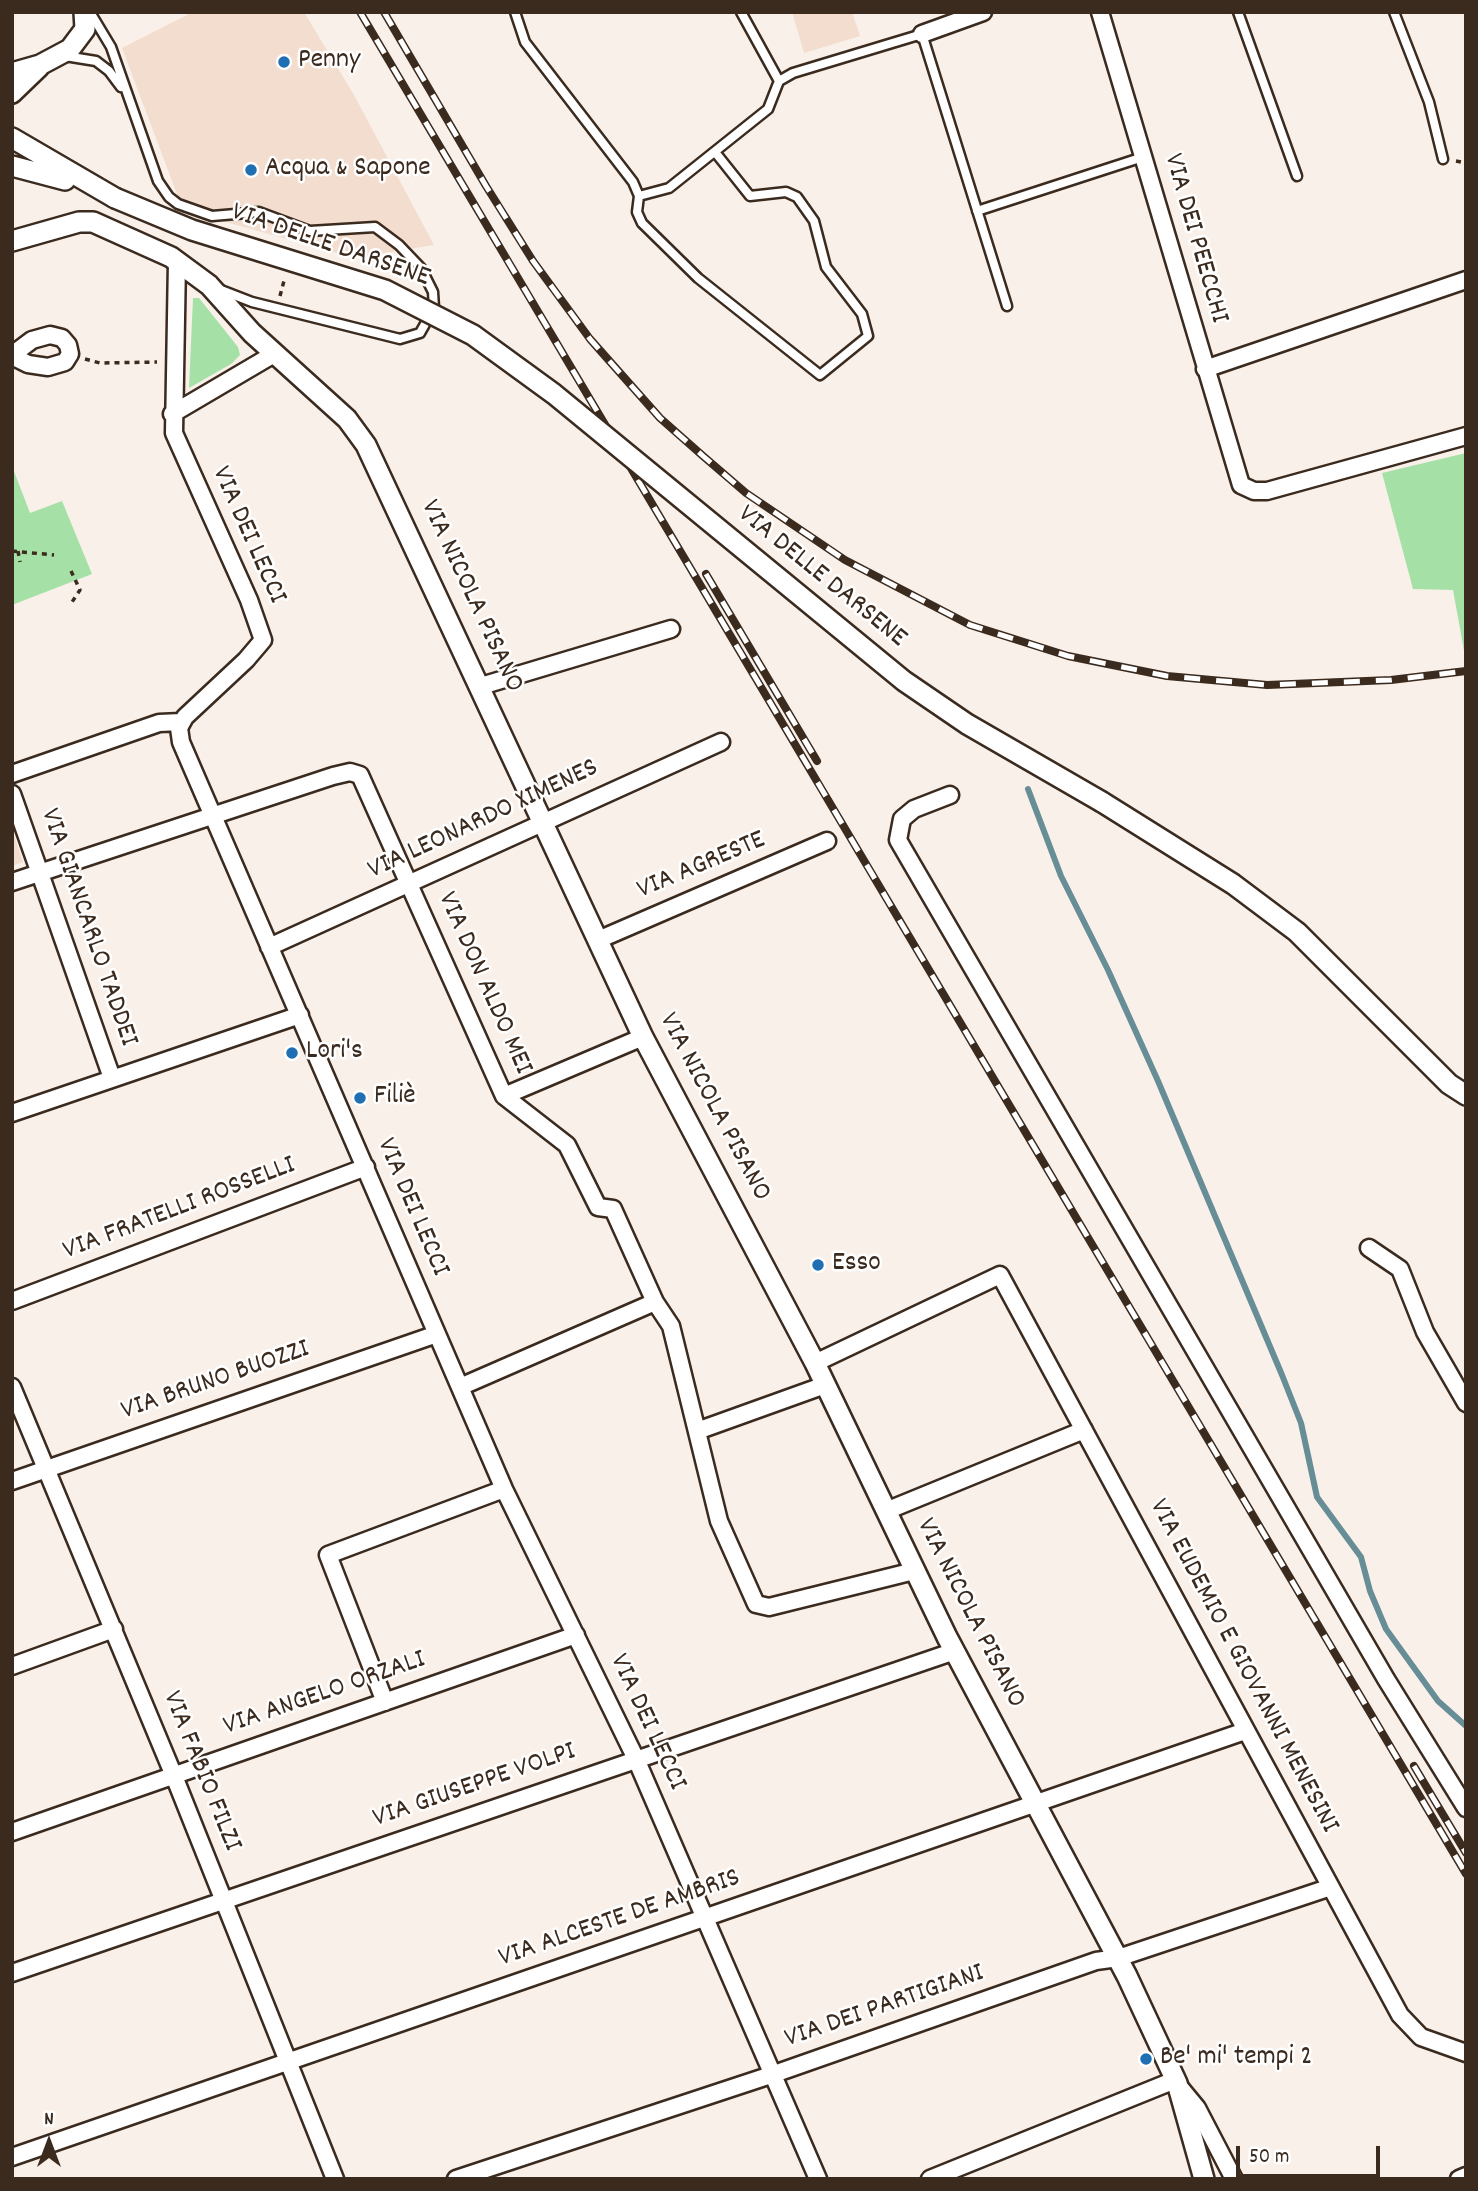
<!DOCTYPE html>
<html>
<head>
<meta charset="utf-8">
<style>
	body { margin:0 }
	#map { position:relative; width:1478px; height:2191px; overflow:hidden; background:#f9f0e9; font-family:Dekko,sans-serif }
	canvas { display:block }
	.frame { position:absolute; inset:0; border:14px solid #3b2a1e; pointer-events:none }
	.north { position:absolute; left:14px; top:2107px; width:70px; height:70px; -webkit-text-stroke:5px #fff; paint-order:stroke; rotate:0deg; font-size:19px; font-weight:700; line-height:28px; text-align:center; color:#3b2a1e }
	.north::after { content:''; display:block; margin:auto; width:24px; height:32px; background:#3b2a1e; clip-path:polygon(50% 0,100% 100%,50% 72%,0 100%) }
	.scale { position:absolute; left:1236px; top:2146px; width:144px; height:32px; box-sizing:border-box; border:4px solid #3b2a1e; border-top:0; padding-left:9px; font-size:21px; line-height:24px; white-space:nowrap; color:#3b2a1e; -webkit-text-stroke:5px #fff; paint-order:stroke }
</style>
</head>
<body>
<div id="map">
<canvas width="1478" height="2191"></canvas>
<div class="frame"></div>
<div class="north">N</div>
<div class="scale">50 m</div>
</div>
<script>
const c = document.querySelector('canvas').getContext('2d');
c.lineJoin = 'round';
function fill(path, color) { c.fillStyle = color; c.fill(path, 'evenodd'); }
const shape = rows => new Path2D(rows.map(r => 'M' + r).join(''));
function strokePath(path, color, width, dash) { c.strokeStyle = color; c.lineWidth = width; c.lineCap = dash ? 'butt' : 'round'; c.setLineDash(dash || []); c.stroke(path); }
function drawText(font, color, halo, rows, align = 'center') {
  c.font = font + ' Dekko,sans-serif'; c.lineWidth = 5; c.setLineDash([]); c.textBaseline = 'middle'; c.strokeStyle = halo; c.fillStyle = color; for (const [text, x, y, turn = 0] of rows) {
    c.save(); c.translate(x, y); c.rotate((+turn || 0) * Math.PI / 180); c.textAlign = isNaN(turn) ? turn : align; if (halo) c.strokeText(text, 0, 0); c.fillText(text, 0, 0); c.restore();
  }
}
const built = shape([
	[193,12,304,12,354,95,434,245,355,258,183,210,122,48],
	[792,12,852,12,860,36,804,53],
	[12,829,23,862,12,866]
]);
const green = shape([
	[193,298,199,298,238,347,240,355,231,364,189,388],
	[1466,453,1466,656,1465,656,1453,590,1413,589,1382,473],
	[12,466,30,513,62,501,92,574,12,605]
]);
const stream = shape([
	[1028,789,1061,876,1108,970,1158,1081,1282,1375,1301,1423,1317,1497,1361,1557,1370,1591,1386,1629,1438,1701,1466,1726]
]);
const path = shape([
	[1456,161,1466,163],
	[280,296,285,277],
	[85,359,100,363,157,362],
	[12,551,54,555],
	[18,551,20,562],
	[71,571,80,590,72,602]
]);
const service = shape([
	[90,12,111,47,158,181,169,197,178,204,212,216,259,212,310,231,375,227,399,245,421,268,433,292,434,308,420,333,400,339,252,302,221,290],
	[515,12,525,42,633,182,639,196,669,188,768,109,779,81],
	[741,12,779,81,793,73,922,34,1007,306],
	[1238,12,1297,176],
	[1394,12,1429,102,1443,159],
	[65,56,96,61,109,71,121,87],
	[639,196,637,212,642,223,698,278,820,375,868,336,862,314,826,267,814,221,797,197,786,192,750,196,715,152],
	[977,211,1143,157]
]);
const minor = shape([
	[1100,12,1241,485,1254,491,1267,491,1466,436],
	[922,34,983,12],
	[177,261,174,433,249,600,263,640,246,660,185,717,179,728,181,742,504,1489,636,1759,818,2179],
	[12,355,32,340,50,335,62,338,68,345,70,354,65,362,48,367,28,364,12,356],
	[1205,369,1466,280],
	[172,414,274,354],
	[481,686,671,629],
	[12,774,159,723,181,722],
	[12,794,112,1078],
	[950,795,914,809,902,819,898,840,1386,1679,1466,1808],
	[12,882,333,776,350,772,360,775,504,1096,567,1145,598,1207,613,1209,655,1302,671,1326,719,1521,756,1604,769,1607,914,1571],
	[598,940,827,841],
	[269,947,721,742],
	[504,1096,643,1037],
	[12,1113,300,1015],
	[1369,1248,1400,1269,1425,1332,1466,1403],
	[12,1301,366,1167],
	[815,1363,1000,1275,1400,2015,1421,2037,1466,2053],
	[12,1387,174,1776,335,2179],
	[460,1387,655,1302],
	[697,1431,825,1385],
	[12,1481,437,1334],
	[886,1511,1084,1430],
	[12,1666,114,1629],
	[385,1702,328,1555,504,1489],
	[12,1832,576,1635],
	[12,1973,955,1651],
	[1178,2085,1197,2108,1234,2179],
	[12,2157,1245,1731],
	[456,2179,774,2074,1096,1961,1118,1958,1331,1887],
	[930,2179,1175,2080],
	[1459,2179,1466,2176]
]);
const tertiary = shape([
	[12,73,40,65,70,49,85,29,84,12],
	[12,93,39,67],
	[12,138,115,198],
	[12,166,65,180],
	[12,241,79,222,93,222,171,257,209,285,252,333,347,419,366,445,643,1037,815,1363,947,1637,1127,1976,1177,2083,1204,2179],
	[1102,802,1233,884,1297,932,1449,1084,1466,1095]
]);
const rail = shape([
	[360,12,1466,1874],
	[384,12,486,186,533,261,590,339,660,418,703,456,746,493,845,560,970,625,1068,656,1167,676,1267,685,1391,680,1466,671],
	[706,574,817,761],
	[1414,1766,1466,1853]
]);
const tertiaryBridge = shape([
	[115,198,192,230,385,290,473,335,554,394,904,681,967,724,1102,802]
]);
const markers = [
	[284,62,7,"#1f6fb2"],
	[251,170,7,"#1f6fb2"],
	[292,1053,7,"#1f6fb2"],
	[360,1098,7,"#1f6fb2"],
	[818,1265,7,"#1f6fb2"],
	[1146,2059,7,"#1f6fb2"]
];
const poiNames = [
	["Penny",298,62],
	["Acqua & Sapone",265,170],
	["Lori's",306,1053],
	["Filiè",374,1098],
	["Esso",832,1265],
	["Be' mi' tempi 2",1160,2059]
];
const streetNames = [
	["VIA DEI PEECCHI",1194,239,74],
	["VIA DELLE DARSENE",330,247,19],
	["VIA DEI LECCI",247,536,66],
	["VIA DELLE DARSENE",821,578,39],
	["VIA NICOLA PISANO",470,597,65],
	["VIA LEONARDO XIMENES",484,821,-25],
	["VIA AGRESTE",702,867,-23],
	["VIA GIANCARLO TADDEI",87,928,71],
	["VIA DON ALDO MEI",483,984,66],
	["VIA NICOLA PISANO",713,1108,62],
	["VIA DEI LECCI",411,1208,67],
	["VIA FRATELLI ROSSELLI",180,1210,-21],
	["VIA BRUNO BUOZZI",216,1382,-19],
	["VIA NICOLA PISANO",969,1614,63],
	["VIA EUDEMIO E GIOVANNI MENESINI",1242,1667,62],
	["VIA ANGELO ORZALI",325,1695,-19],
	["VIA DEI LECCI",646,1723,65],
	["VIA FABIO FILZI",200,1772,68],
	["VIA GIUSEPPE VOLPI",475,1787,-19],
	["VIA ALCESTE DE AMBRIS",620,1920,-19],
	["VIA DEI PARTIGIANI",885,2008,-19]
];
fill(built, '#f2ddcf');
fill(green, '#a5e1a7');
strokePath(stream, '#678d96', 6);
strokePath(service, '#3b2a1e', 13);
strokePath(minor, '#3b2a1e', 21);
strokePath(tertiary, '#3b2a1e', 24);
strokePath(path, '#3b2a1e', 3.5, [5, 5]);
strokePath(service, '#fff', 8);
strokePath(minor, '#fff', 16);
strokePath(tertiary, '#fff', 19);
strokePath(rail, '#3b2a1e', 8);
strokePath(rail, '#fff', 5, [16]);
strokePath(tertiaryBridge, '#3b2a1e', 24, []);
strokePath(tertiaryBridge, '#fff', 19);
for (const [x, y, r, color] of markers) { const dot = new Path2D(); dot.arc(x, y, r, 0, 2 * Math.PI); c.fillStyle = color; c.fill(dot); strokePath(dot, '#fff', 2.5); }
drawText('28px', '#3b2a1e', '#fff', poiNames, 'left');
drawText('28px', '#3b2a1e', '#fff', streetNames);
</script>
</body>
</html>
